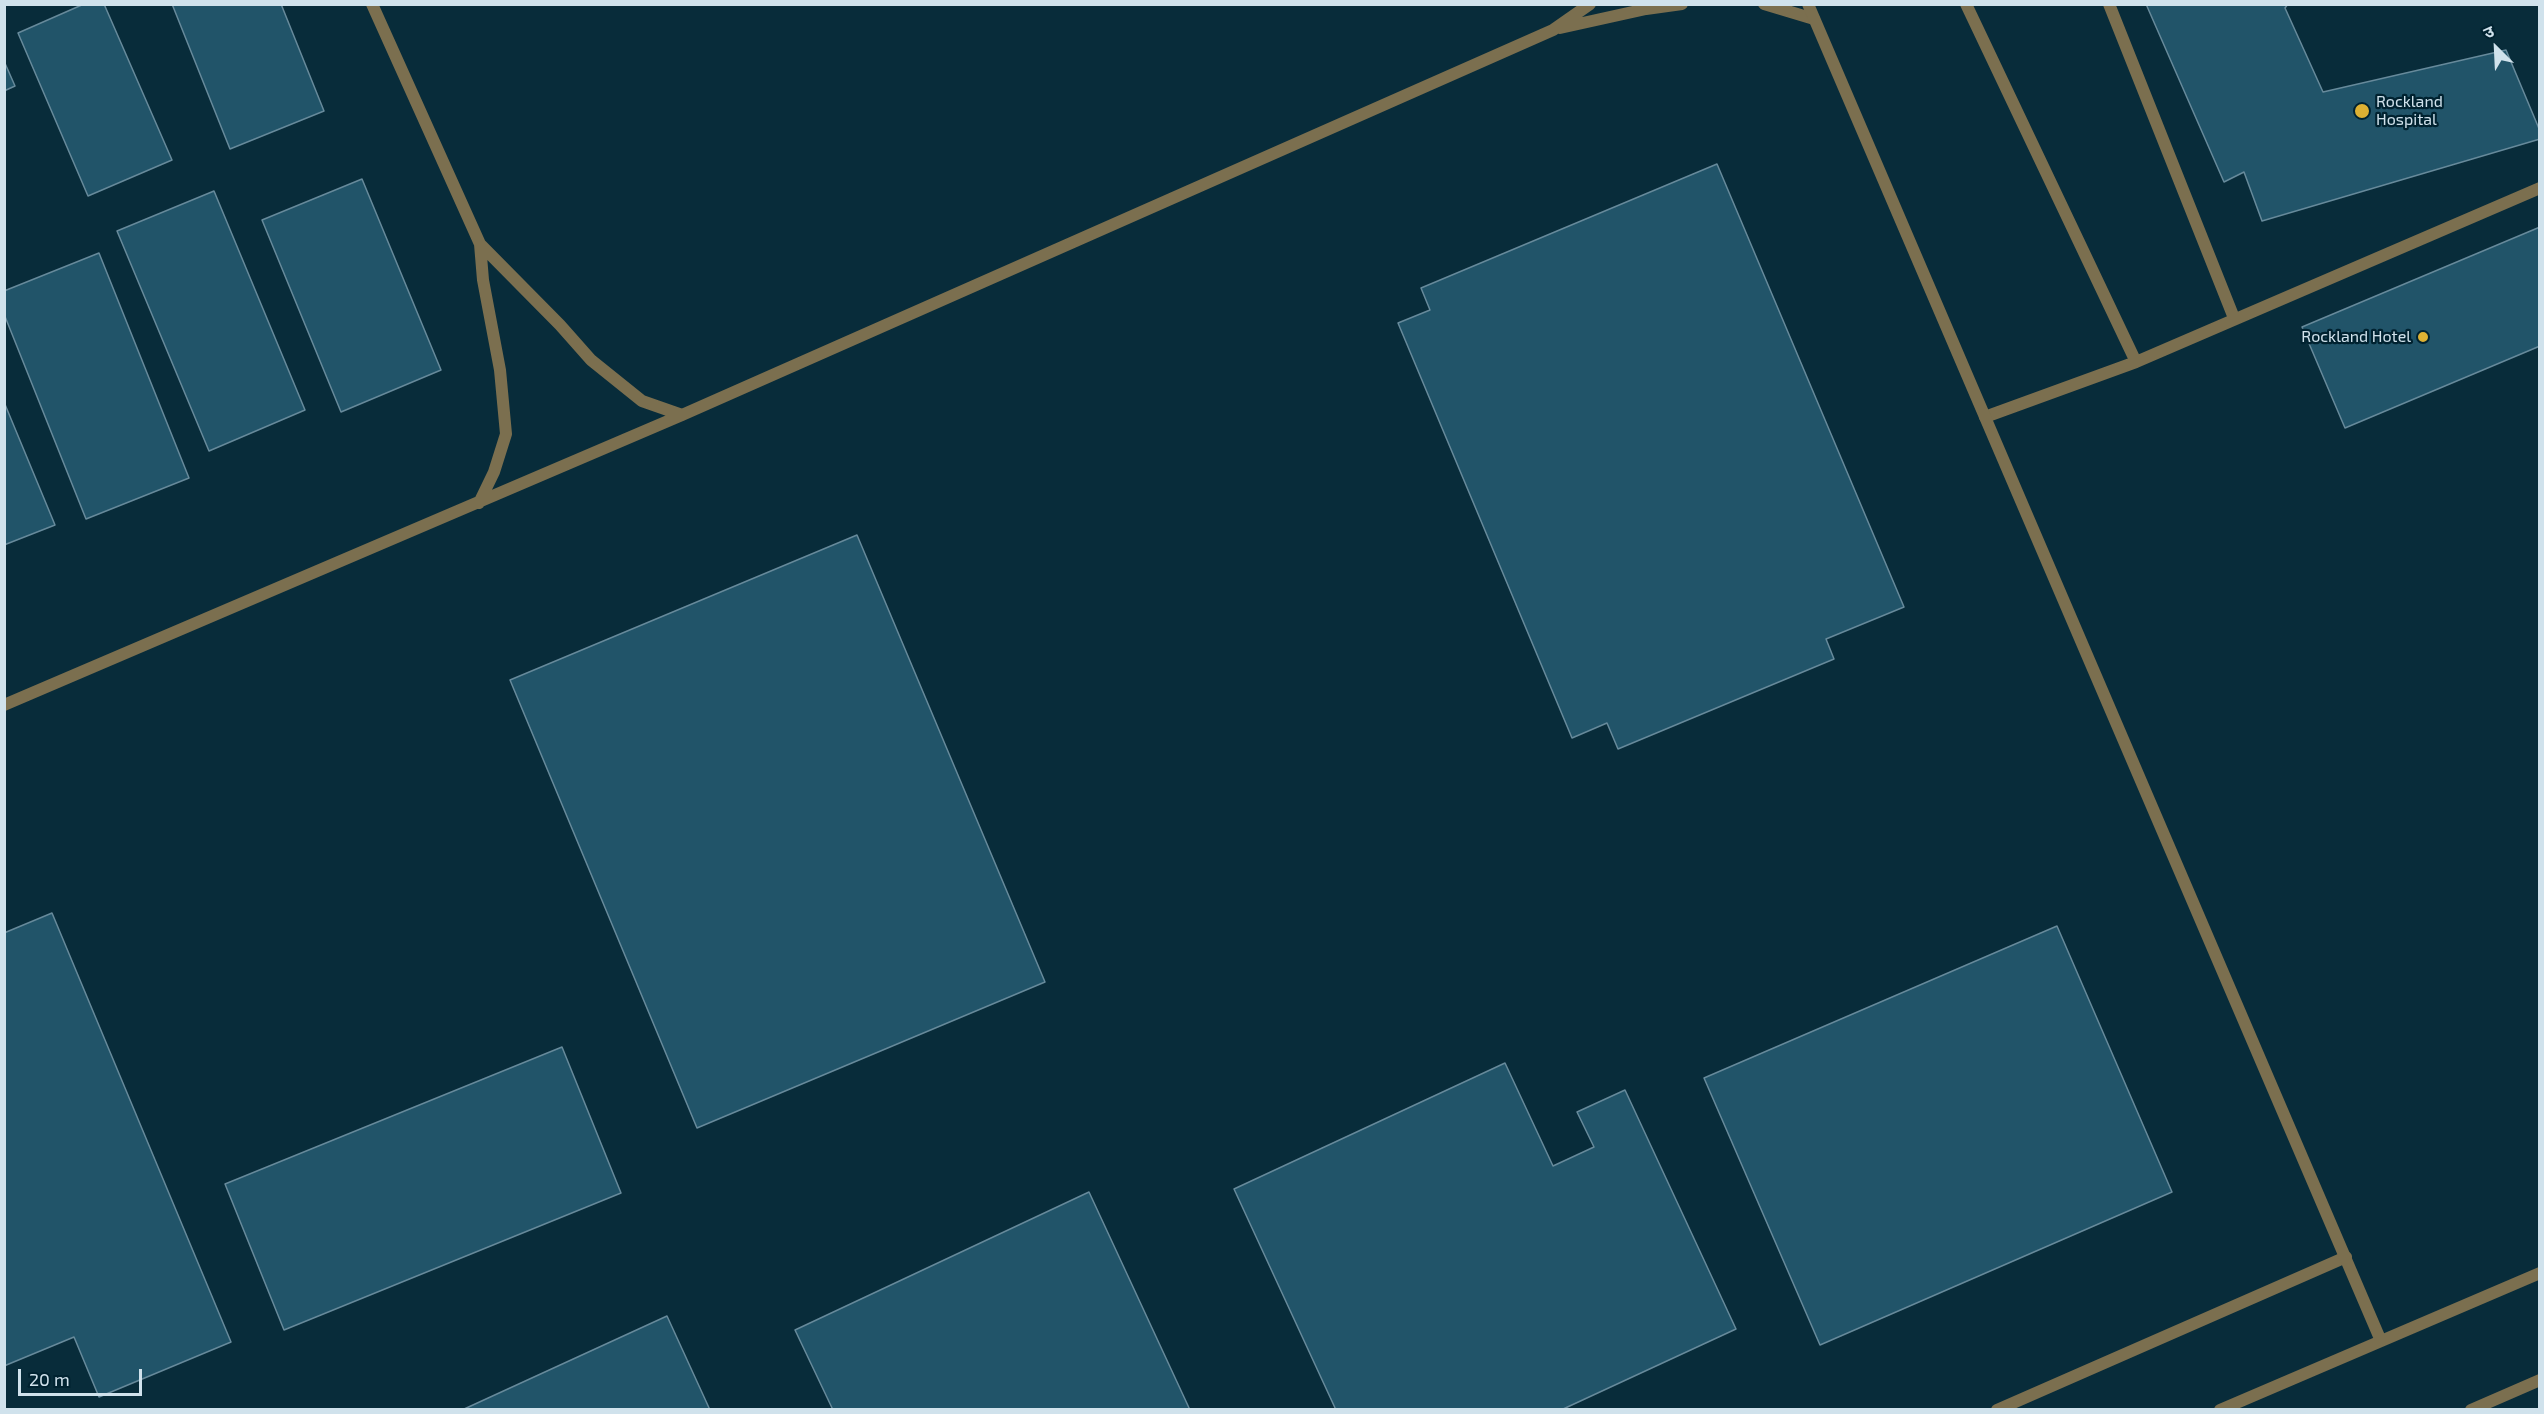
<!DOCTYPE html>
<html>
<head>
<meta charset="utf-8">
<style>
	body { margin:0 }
	#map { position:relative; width:2544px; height:1414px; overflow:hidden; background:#082c3a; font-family:"Exo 2","Noto Sans Devanagari",sans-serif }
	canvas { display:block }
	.frame { position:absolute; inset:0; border:6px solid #d0e2ec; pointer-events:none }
	.north { position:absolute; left:2466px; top:18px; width:60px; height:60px; -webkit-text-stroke:4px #002230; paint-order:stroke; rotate:336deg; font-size:16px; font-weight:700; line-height:24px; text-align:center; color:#d0e2ec }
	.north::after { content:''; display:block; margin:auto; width:21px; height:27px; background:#d0e2ec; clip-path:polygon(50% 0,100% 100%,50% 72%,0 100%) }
	.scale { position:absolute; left:18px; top:1369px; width:124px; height:27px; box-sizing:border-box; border:3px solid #d0e2ec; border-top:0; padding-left:8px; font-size:18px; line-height:21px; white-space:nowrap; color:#d0e2ec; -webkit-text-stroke:4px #002230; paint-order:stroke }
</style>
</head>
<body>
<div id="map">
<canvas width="2544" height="1414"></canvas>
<div class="frame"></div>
<div class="north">उ</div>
<div class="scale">20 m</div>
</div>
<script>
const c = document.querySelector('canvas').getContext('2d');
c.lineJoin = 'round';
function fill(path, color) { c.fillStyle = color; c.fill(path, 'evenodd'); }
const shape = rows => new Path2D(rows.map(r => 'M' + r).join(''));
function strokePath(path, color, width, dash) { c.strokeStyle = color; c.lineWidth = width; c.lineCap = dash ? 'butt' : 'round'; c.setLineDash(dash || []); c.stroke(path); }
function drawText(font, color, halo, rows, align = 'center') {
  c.font = font + ' "Exo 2",sans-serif'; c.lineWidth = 4.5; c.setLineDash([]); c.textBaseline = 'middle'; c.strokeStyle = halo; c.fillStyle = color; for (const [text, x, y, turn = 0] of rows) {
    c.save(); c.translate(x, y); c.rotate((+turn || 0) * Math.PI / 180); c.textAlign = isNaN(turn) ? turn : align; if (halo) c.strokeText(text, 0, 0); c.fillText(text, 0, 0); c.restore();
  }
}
const building = shape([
	[84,4,104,4,172,160,88,196,18,33,84,4],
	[172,4,281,4,324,111,230,149,172,4],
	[2146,4,2288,4,2285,8,2323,92,2506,50,2540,131,2540,139,2262,221,2244,172,2224,182,2146,4],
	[4,61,15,86,4,91,4,61],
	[1717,164,1904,607,1826,639,1834,659,1618,749,1607,723,1572,738,1398,323,1430,310,1421,288,1717,164],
	[362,179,441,370,341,412,262,220,362,179],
	[214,191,305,410,209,451,117,231,214,191],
	[2540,227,2540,346,2345,428,2302,327,2540,227],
	[99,253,189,478,86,519,4,314,4,291,99,253],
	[4,402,55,525,4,545,4,402],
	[857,535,1045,982,697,1128,510,680,857,535],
	[52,913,231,1342,99,1397,74,1337,4,1366,4,933,52,913],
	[2057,926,2172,1192,1820,1345,1704,1078,2057,926],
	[562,1047,621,1193,284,1330,225,1184,562,1047],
	[1505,1063,1553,1166,1594,1147,1577,1112,1625,1090,1736,1329,1561,1410,1336,1410,1234,1189,1505,1063],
	[1089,1192,1190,1410,833,1410,795,1330,1089,1192],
	[667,1316,710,1410,462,1410,667,1316]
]);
const service = shape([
	[372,4,480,244,560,325,591,360,642,401,682,415],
	[1764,4,1814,19],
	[1966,4,2136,362,2540,188],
	[2109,4,2234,318],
	[1560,28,1646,9,1682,4],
	[1985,417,2136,362],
	[479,503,494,472,506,434,500,370,483,280,480,244],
	[4,705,682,415,1553,30,1590,4],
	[1997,1410,2346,1257]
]);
const tertiary = shape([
	[1808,4,2381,1341],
	[2220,1410,2540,1273],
	[2471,1410,2540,1380]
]);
const markers = [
	[2362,111,8,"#ddb133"],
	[2423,337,6,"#ddb133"]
];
const poiNames = [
	["Rockland",2376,102],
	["Hospital",2376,120],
	["Rockland Hotel",2411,337,"right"]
];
fill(building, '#215469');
strokePath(building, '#678a9b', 1.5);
strokePath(service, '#7b6f4f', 12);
strokePath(tertiary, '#7b6f4f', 12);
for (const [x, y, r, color] of markers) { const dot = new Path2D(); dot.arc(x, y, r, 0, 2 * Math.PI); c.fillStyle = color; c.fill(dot); strokePath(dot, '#002230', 2); }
drawText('16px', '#d0e2ec', '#002230', poiNames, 'left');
</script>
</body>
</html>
